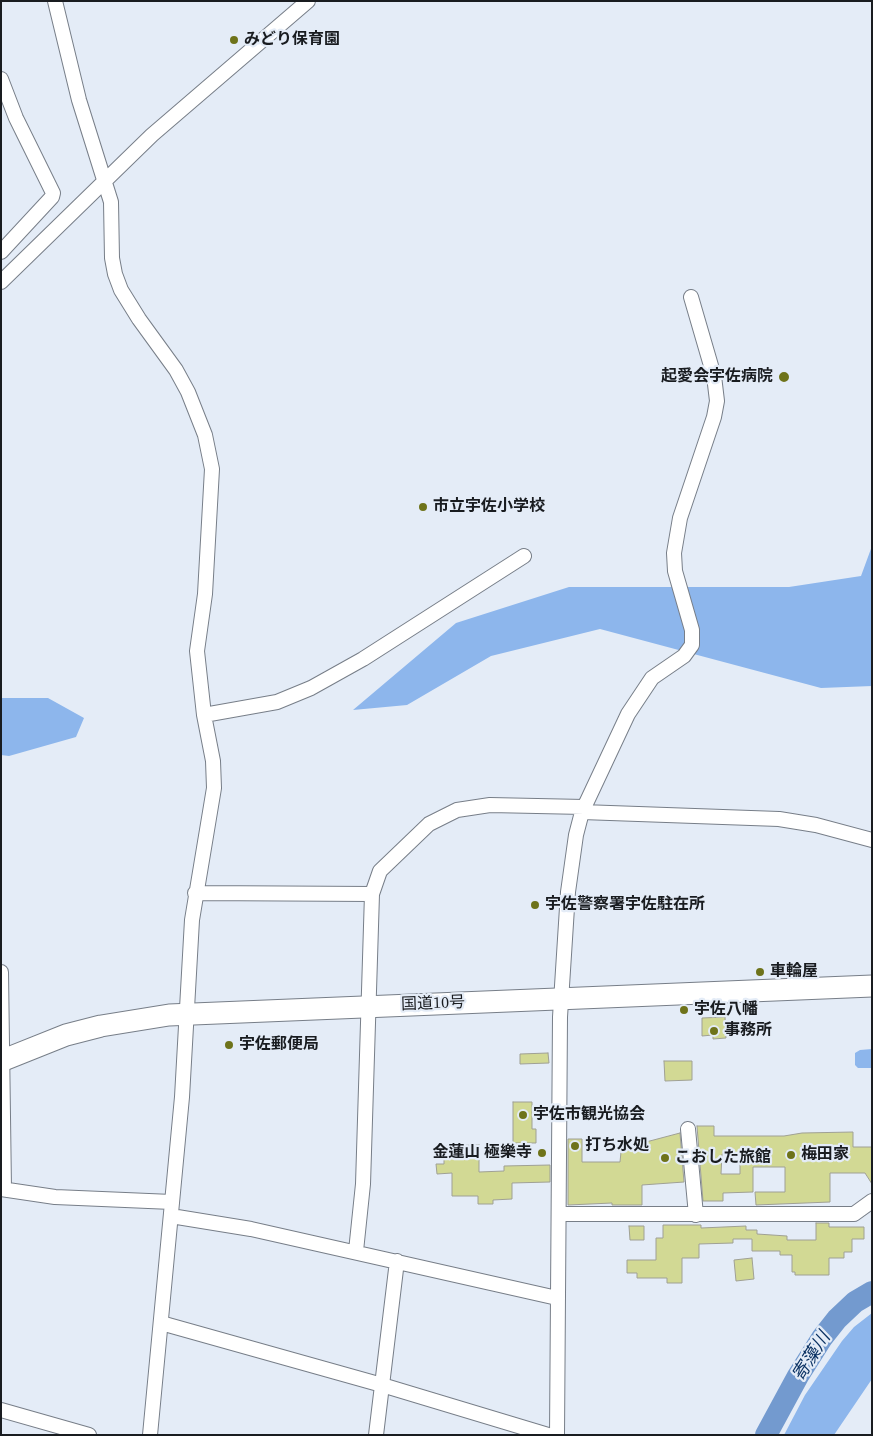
<!DOCTYPE html>
<html>
<head>
<meta charset="utf-8">
<style>
	body { margin:0 }
	#map { position:relative; width:873px; height:1436px; overflow:hidden; background:#e4ecf7; font-family:"Source Serif 4",serif }
	canvas { display:block }
	.frame { position:absolute; inset:0; border:2px solid #191c20; pointer-events:none }
</style>
</head>
<body>
<div id="map">
<canvas width="873" height="1436"></canvas>
<div class="frame"></div>
</div>
<script>
const c = document.querySelector('canvas').getContext('2d');
c.lineJoin = 'round';
function fill(path, color) { c.fillStyle = color; c.fill(path, 'evenodd'); }
const shape = rows => new Path2D(rows.map(r => 'M' + r).join(''));
function strokePath(path, color, width, dash) { c.strokeStyle = color; c.lineWidth = width; c.lineCap = dash ? 'butt' : 'round'; c.setLineDash(dash || []); c.stroke(path); }
function drawText(font, color, halo, rows, align = 'center') {
  c.font = font + ' "Source Serif 4","Noto Sans JP",serif'; c.lineWidth = 4.5; c.setLineDash([]); c.textBaseline = 'middle'; c.strokeStyle = halo; c.fillStyle = color; for (const [text, x, y, turn = 0] of rows) {
    c.save(); c.translate(x, y); c.rotate((+turn || 0) * Math.PI / 180); c.textAlign = isNaN(turn) ? turn : align; if (halo) c.strokeText(text, 0, 0); c.fillText(text, 0, 0); c.restore();
  }
}
const forest = shape([
	[872,546,872,686,821,688,600,629,491,656,407,705,353,710,456,623,569,587,789,587,861,576],
	[1,698,48,698,84,718,76,737,9,756,1,755],
	[872,1049,872,1068,858,1068,855,1065,855,1053,860,1050],
	[872,1313,872,1379,834,1435,784,1435,805,1395,842,1341,854,1327]
]);
const river = shape([
	[766,1435,798,1376,822,1338,837,1319,855,1302,872,1292]
]);
const building = shape([
	[725,1017,726,1038,713,1039,713,1035,702,1036,702,1018,725,1017],
	[548,1053,549,1063,520,1064,520,1054,548,1053],
	[664,1061,692,1061,692,1080,665,1081,664,1061],
	[513,1102,532,1102,532,1129,536,1129,536,1143,513,1143,513,1102],
	[697,1126,714,1126,714,1136,784,1136,802,1133,853,1132,853,1147,872,1147,872,1184,865,1173,830,1173,830,1202,756,1205,755,1192,785,1192,785,1167,753,1167,753,1192,723,1193,723,1201,703,1201,697,1126],
	[740,1153,740,1174,721,1174,722,1154,740,1153],
	[680,1133,684,1182,642,1185,642,1205,612,1205,612,1203,568,1205,568,1139,582,1139,582,1162,620,1162,621,1152,646,1142,680,1133],
	[479,1145,479,1172,504,1171,504,1166,550,1165,550,1182,512,1183,512,1199,493,1200,493,1204,478,1204,478,1196,452,1196,452,1173,437,1174,436,1164,444,1164,444,1146,479,1145],
	[816,1223,829,1223,829,1227,864,1227,864,1239,852,1239,852,1252,844,1252,844,1258,829,1258,829,1275,795,1275,795,1272,792,1272,792,1255,780,1255,780,1251,752,1251,752,1239,733,1239,733,1243,699,1244,699,1258,682,1258,682,1283,667,1283,667,1278,637,1278,637,1273,627,1273,627,1260,656,1260,656,1238,663,1238,663,1225,701,1225,701,1228,746,1226,746,1230,757,1230,757,1234,787,1236,787,1240,816,1240,816,1223],
	[629,1226,644,1226,644,1240,630,1240,629,1226],
	[752,1258,754,1279,736,1281,734,1260,752,1258]
]);
const minor = shape([
	[55,1,79,100,111,202,112,258,115,274,121,290,139,319,176,370,188,392,205,435,212,469,205,594,197,651,204,715,213,761,214,788,192,920,182,1097,150,1435],
	[1,79,16,118,53,193,52,197,1,252],
	[1,282,152,135,308,1],
	[204,715,277,702,311,688,363,659,524,556],
	[582,812,779,819,816,825,872,840],
	[195,893,372,894],
	[1,972,4,1189],
	[688,1129,696,1215],
	[1,1189,55,1197,172,1202],
	[559,1214,854,1214,872,1201],
	[171,1216,251,1229,557,1298],
	[356,1251,363,1184,372,894,380,871,429,824,457,810,490,805,584,807],
	[161,1323,382,1385,548,1435],
	[1,1410,89,1435],
	[376,1435,397,1261],
	[557,1435,560,1017,568,892,576,835,582,812,628,714,652,678,684,656,692,645,692,630,675,571,674,553,680,518,714,417,717,401,714,376,691,297]
]);
const highway = shape([
	[1,1061,66,1035,101,1026,169,1015,872,986]
]);
const markers = [
	[234,40,5,"#6e731a"],
	[784,377,6,"#6e731a"],
	[423,507,5,"#6e731a"],
	[535,905,5,"#6e731a"],
	[760,972,5,"#6e731a"],
	[684,1010,5,"#6e731a"],
	[714,1031,5,"#6e731a"],
	[229,1045,5,"#6e731a"],
	[523,1115,5,"#6e731a"],
	[575,1146,5,"#6e731a"],
	[542,1153,5,"#6e731a"],
	[791,1155,5,"#6e731a"],
	[665,1158,5,"#6e731a"]
];
const poiNames = [
	["みどり保育園",244,40],
	["起愛会宇佐病院",773,377,"right"],
	["市立宇佐小学校",433,507],
	["宇佐警察署宇佐駐在所",545,905],
	["車輪屋",770,972],
	["宇佐八幡",694,1010],
	["事務所",724,1031],
	["宇佐郵便局",239,1045],
	["宇佐市観光協会",533,1115],
	["打ち水処",585,1146],
	["金蓮山 極樂寺",532,1153,"right"],
	["梅田家",801,1155],
	["こおした旅館",675,1158]
];
const streetNames = [
	["国道10号",433,1004,-2]
];
const waterNames = [
	["寄藻川",812,1357,-58]
];
fill(forest, '#8db6ec');
strokePath(river, '#739acf', 22);
fill(building, '#d2d994');
strokePath(building, '#9fa094', 1);
strokePath(minor, '#777e88', 16);
strokePath(highway, '#777e88', 23);
strokePath(minor, '#fff', 14);
strokePath(highway, '#fff', 21);
for (const [x, y, r, color] of markers) { const dot = new Path2D(); dot.arc(x, y, r, 0, 2 * Math.PI); c.fillStyle = color; c.fill(dot); strokePath(dot, '#e4ecf7', 2); }
drawText('bold 16px', '#191c20', '#e4ecf7', poiNames, 'left');
drawText('16px', '#191c20', '#e4ecf7', streetNames);
drawText('italic 18px', '#0a3162', '#e4ecf7', waterNames);
</script>
</body>
</html>
